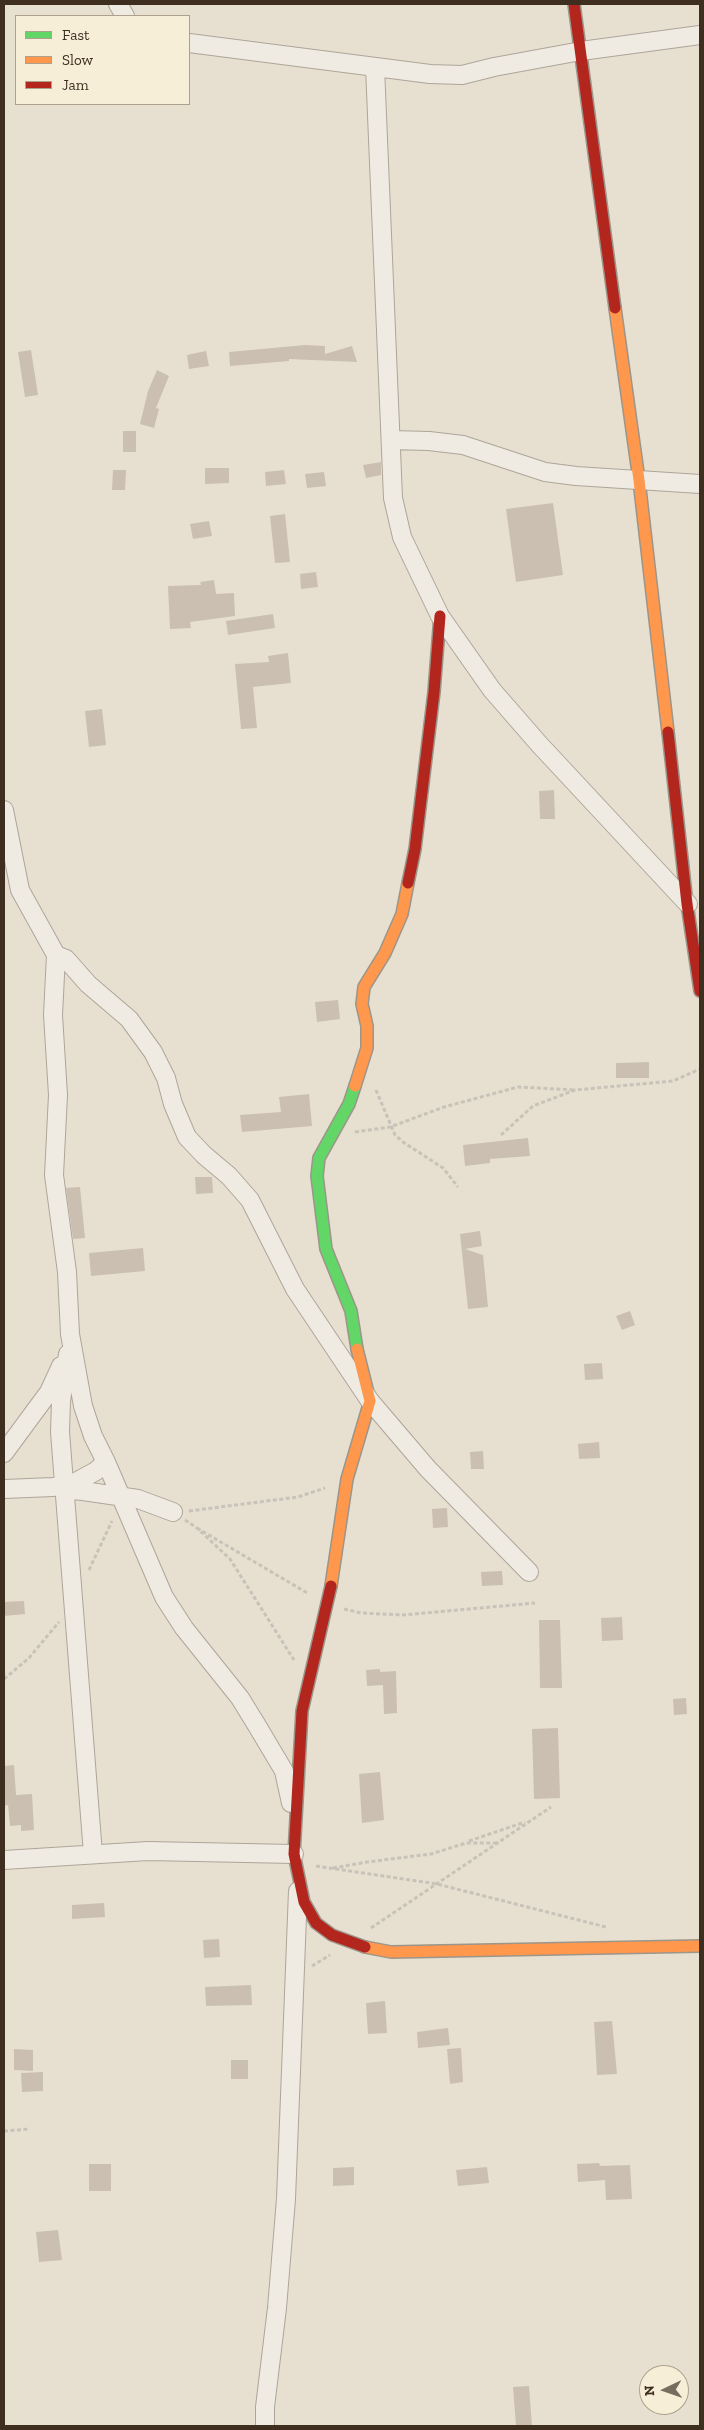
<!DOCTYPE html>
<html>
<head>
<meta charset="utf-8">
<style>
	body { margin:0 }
	#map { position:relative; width:704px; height:2430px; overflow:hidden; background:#e7e0d1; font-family:"Zilla Slab",serif }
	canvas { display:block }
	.frame { position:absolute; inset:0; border:5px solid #3d2e20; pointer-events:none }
	.legend { position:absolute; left:15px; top:15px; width:175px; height:90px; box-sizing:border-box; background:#f7eed8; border:1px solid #ada18e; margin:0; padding:6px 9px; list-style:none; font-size:15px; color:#3d2e20 }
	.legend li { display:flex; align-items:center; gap:10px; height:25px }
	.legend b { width:25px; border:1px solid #ada18e }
	.north { position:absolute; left:639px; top:2365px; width:50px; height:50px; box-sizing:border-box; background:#f7eed8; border:1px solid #ada18e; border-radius:50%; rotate:267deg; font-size:14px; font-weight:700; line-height:20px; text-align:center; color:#3d2e20 }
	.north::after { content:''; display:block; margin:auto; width:18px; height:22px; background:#786c5e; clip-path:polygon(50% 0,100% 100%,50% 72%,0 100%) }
</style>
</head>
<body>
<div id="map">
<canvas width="704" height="2430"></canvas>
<div class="frame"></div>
<ul class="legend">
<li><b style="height:6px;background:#63d668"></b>Fast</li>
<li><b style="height:6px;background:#ff974d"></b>Slow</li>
<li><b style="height:6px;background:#b3261e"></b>Jam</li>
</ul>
<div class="north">N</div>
</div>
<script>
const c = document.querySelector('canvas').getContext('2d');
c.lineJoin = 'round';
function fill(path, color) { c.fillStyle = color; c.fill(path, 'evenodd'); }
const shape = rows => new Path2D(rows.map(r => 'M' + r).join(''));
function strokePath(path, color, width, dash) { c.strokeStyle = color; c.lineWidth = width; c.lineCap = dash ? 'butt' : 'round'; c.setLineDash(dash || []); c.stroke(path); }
const building = shape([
	[305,345,325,346,325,354,352,346,357,362,289,359,289,361,230,366,229,352],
	[31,350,38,395,25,397,18,352],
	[206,351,209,366,189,369,187,355],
	[157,370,169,376,156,408,159,409,154,428,140,424,148,391],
	[123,431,136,431,136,452,123,452],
	[381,462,381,475,366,478,363,465],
	[205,468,229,468,229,483,205,484],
	[113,470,126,470,125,490,112,490],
	[284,470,286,484,266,486,265,472],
	[324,472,326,486,307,488,305,474],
	[553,503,563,575,516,582,506,509],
	[285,514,290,562,275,563,270,516],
	[209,521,212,536,193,539,190,524],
	[316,572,318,587,301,589,300,574],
	[214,580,216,594,234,593,235,616,190,622,191,628,170,629,168,586,201,585,200,582],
	[273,614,275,628,228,635,226,621],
	[288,653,291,683,253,687,257,728,241,729,235,664,269,662,268,656],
	[102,709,106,745,89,747,85,711],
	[554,790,555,819,540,819,539,791],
	[338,1000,340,1019,317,1022,315,1002],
	[649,1062,649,1078,616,1078,616,1063],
	[309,1094,312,1126,242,1132,240,1115,281,1112,279,1097],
	[528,1138,530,1156,490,1159,490,1163,465,1166,463,1145],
	[195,1177,212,1177,213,1193,196,1194],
	[80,1187,85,1238,73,1239,66,1188],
	[480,1231,482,1246,465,1249,483,1255,488,1307,468,1309,460,1234],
	[143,1248,145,1271,91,1276,89,1253],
	[630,1311,635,1325,622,1330,616,1316],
	[602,1363,603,1379,585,1380,584,1364],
	[599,1442,600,1458,579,1459,578,1444],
	[483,1451,484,1469,471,1469,470,1452],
	[447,1508,448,1527,433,1528,432,1509],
	[502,1571,503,1585,482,1586,481,1572],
	[24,1601,25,1614,4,1616,4,1602],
	[622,1617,623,1640,602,1641,601,1618],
	[539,1620,560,1620,562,1688,540,1688],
	[380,1669,380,1672,396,1671,397,1713,384,1714,383,1685,367,1686,366,1670],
	[686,1698,687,1714,674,1715,673,1699],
	[558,1728,560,1798,534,1799,532,1729],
	[14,1765,16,1795,32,1794,34,1830,21,1831,21,1825,10,1826,8,1805,4,1806,4,1766],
	[380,1772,384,1820,362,1823,359,1774],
	[104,1903,105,1917,72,1919,72,1905],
	[219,1939,220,1957,204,1958,203,1940],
	[251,1985,252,2005,206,2006,205,1987],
	[385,2001,387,2033,368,2034,366,2003],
	[612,2021,617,2074,597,2075,594,2022],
	[448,2028,450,2045,418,2048,417,2032],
	[461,2048,463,2082,450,2084,447,2049],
	[14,2049,33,2050,33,2071,14,2070],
	[231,2060,248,2060,248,2079,231,2079],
	[43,2072,43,2091,22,2092,21,2073],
	[599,2163,600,2166,630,2165,632,2199,606,2200,605,2180,578,2182,577,2164],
	[89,2164,111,2164,111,2191,89,2191],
	[354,2167,354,2185,333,2186,333,2168],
	[487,2167,489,2183,458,2186,456,2170],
	[58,2230,62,2260,39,2262,36,2232],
	[529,2386,532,2426,516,2426,513,2387]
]);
const path = shape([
	[376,1090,395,1135,403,1142,443,1168,458,1187],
	[355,1132,390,1127,444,1107,518,1087,575,1090],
	[501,1135,533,1106,575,1090,673,1081,700,1069],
	[189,1511,298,1497,325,1488],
	[185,1520,197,1528,230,1559,294,1660],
	[197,1528,309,1594],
	[89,1570,112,1521],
	[344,1609,361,1613,403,1615,535,1603],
	[4,1679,29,1658,59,1622],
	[469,1841,525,1822],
	[316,1866,437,1884,606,1927],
	[333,1868,367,1862,431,1854,466,1843,497,1843],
	[371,1928,551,1807],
	[312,1966,330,1955],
	[4,2131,29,2129]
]);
const street = shape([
	[118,4,125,16],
	[189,43,430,74,462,75,494,67,581,51,700,35],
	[375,67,393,498,402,537,440,616,492,690,539,744,688,904],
	[391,440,429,441,463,445,545,472,576,476,700,484],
	[4,810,20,890,56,955,53,1015,58,1095,54,1175,67,1272,70,1334,83,1406,93,1436,106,1462,164,1597,184,1628,240,1698,256,1724,284,1771,291,1803],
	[56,955,66,959,88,984,129,1019,153,1052,166,1078,173,1104,187,1137,204,1155,229,1176,250,1200,295,1289,370,1401,428,1469,529,1572],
	[68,1354,61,1401,60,1432,93,1854],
	[4,1453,49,1392,61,1366],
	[4,1489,53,1487,74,1483,96,1471,106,1462],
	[66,1492,71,1490,83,1491,138,1499,173,1512],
	[4,1860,148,1851,294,1854],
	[265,2426,265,2407,277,2308,286,2199,298,1891]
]);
const fast = shape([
	[355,1086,349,1104,319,1158,317,1176,326,1249,351,1311,357,1349]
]);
const slow = shape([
	[615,308,639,480,668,732],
	[355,1086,367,1048,367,1026,362,1004,364,987,385,953,402,914,408,883],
	[331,1586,347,1479,370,1401,357,1349],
	[365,1947,391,1952,700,1946]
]);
const jam = shape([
	[574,4,615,308],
	[668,732,687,904,700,991],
	[408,883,415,849,434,692,440,616],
	[331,1586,302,1711,294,1854,304,1902,316,1923,332,1935,365,1947]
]);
fill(building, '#cbbfb2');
strokePath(street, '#ada599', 20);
strokePath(fast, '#9c958a', 14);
strokePath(slow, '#9c958a', 14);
strokePath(jam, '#9c958a', 14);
strokePath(path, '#c8c2b9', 3, [4, 2.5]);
strokePath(street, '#efebe3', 18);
strokePath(fast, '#63d668', 11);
strokePath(slow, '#ff974d', 11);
strokePath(jam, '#b3261e', 11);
</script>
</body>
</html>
